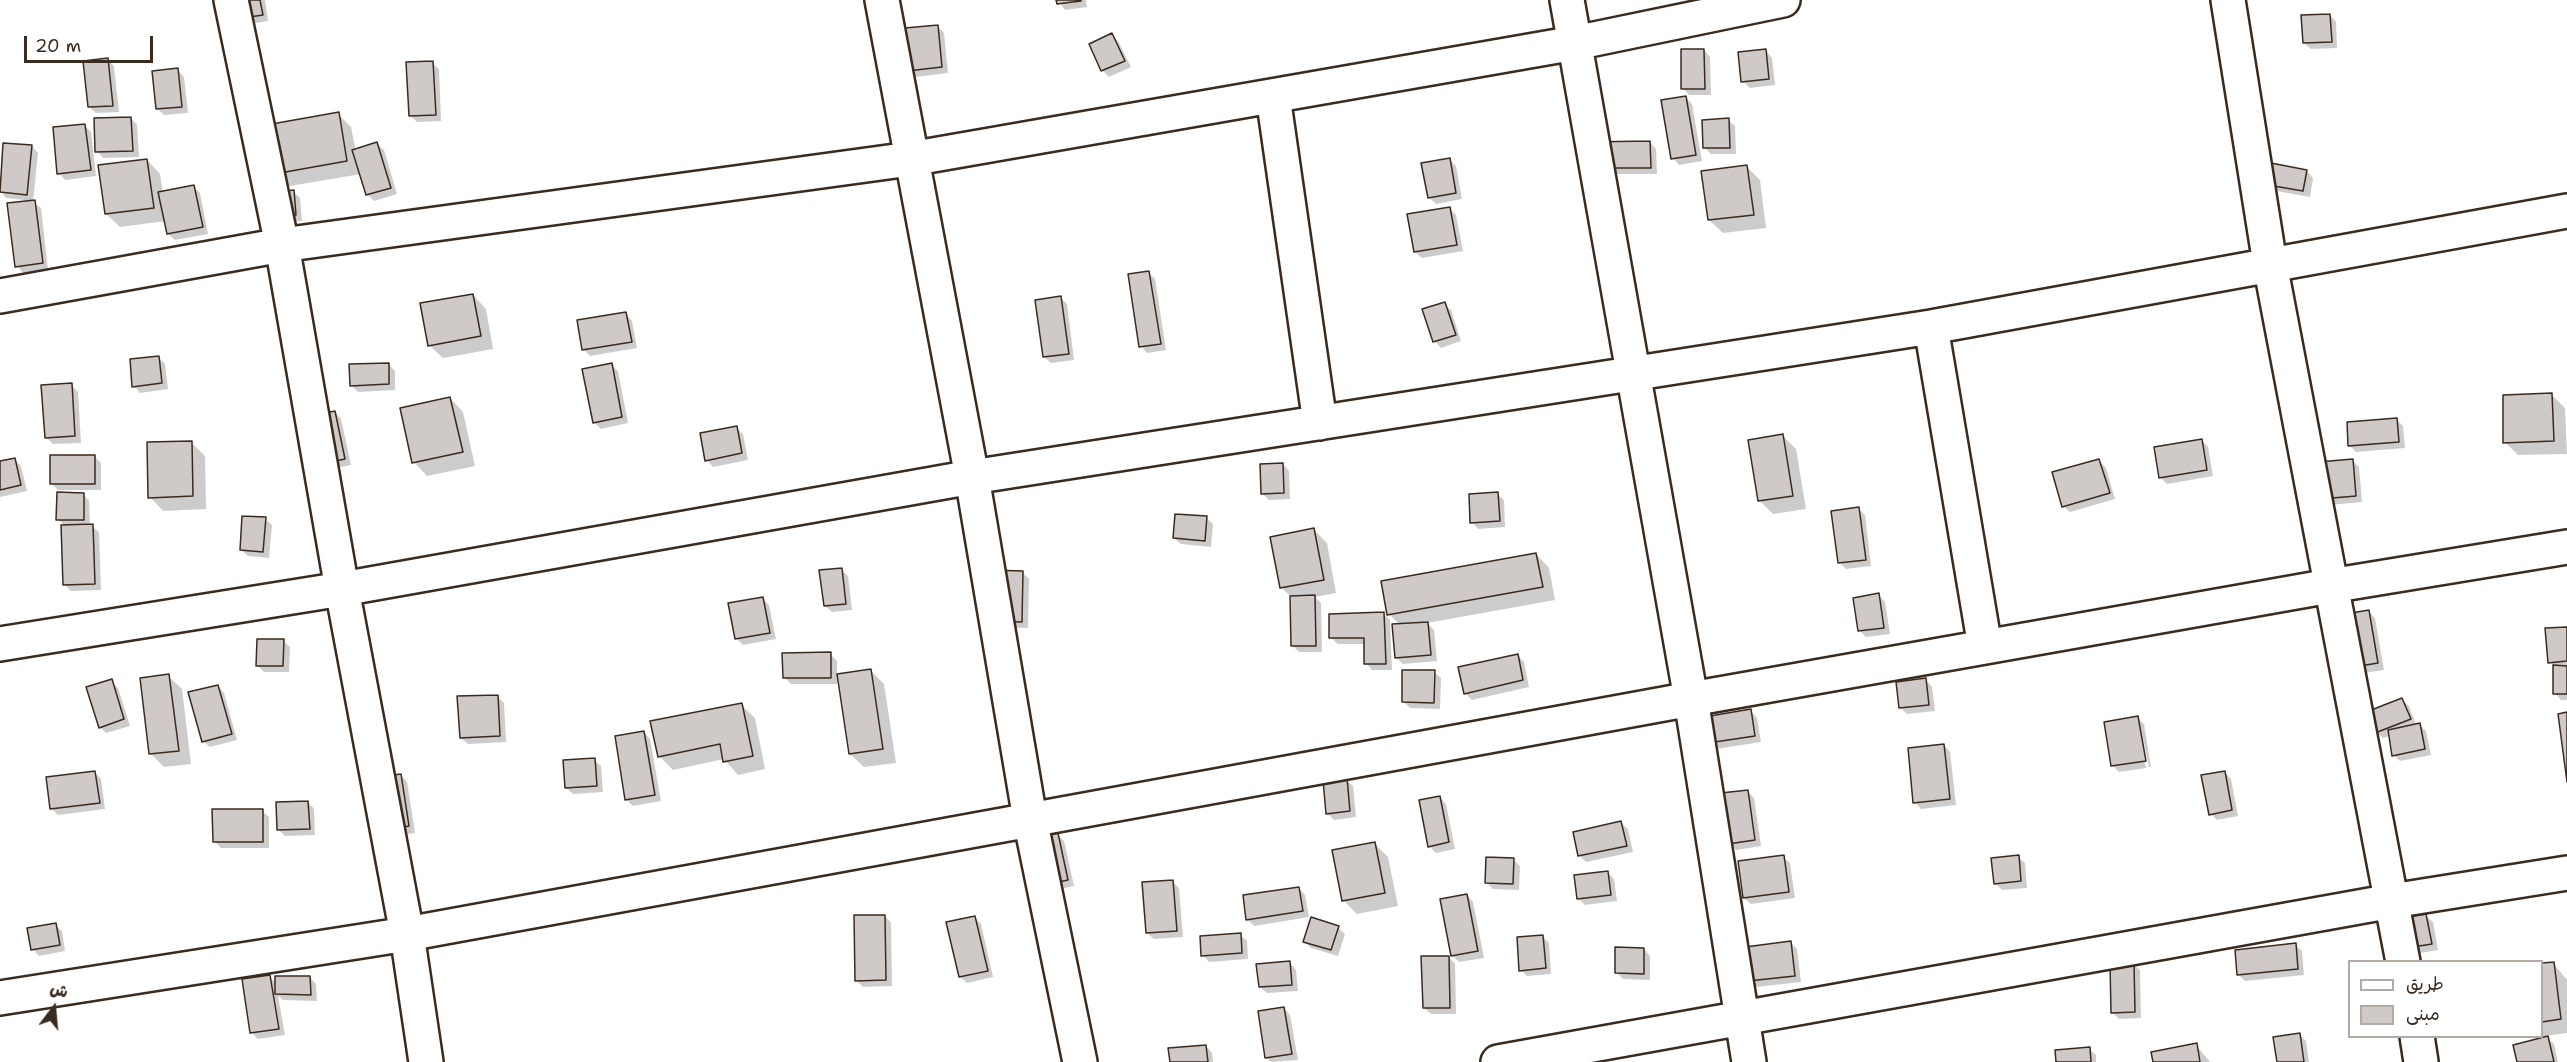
<!DOCTYPE html>
<html>
<head>
<meta charset="utf-8">
<style>
	body { margin:0 }
	#map { position:relative; width:2567px; height:1062px; overflow:hidden; background:#fff; font-family:"Shantell Sans","Playpen Sans Arabic",sans-serif }
	canvas { display:block }
	.legend { position:absolute; left:2348px; top:960px; width:195px; height:78px; box-sizing:border-box; background:#fff; border:2px solid #b1aaa5; margin:0; padding:8px 10px; list-style:none; font-size:18px; color:#3b2a1e }
	.legend li { display:flex; align-items:center; gap:12px; height:30px }
	.legend b { width:30px; border:2px solid #b1aaa5 }
	.north { position:absolute; left:24px; top:978px; width:60px; height:60px; -webkit-text-stroke:4px #fff; paint-order:stroke; rotate:16deg; font-size:16px; font-weight:700; line-height:24px; text-align:center; color:#3b2a1e }
	.north::after { content:''; display:block; margin:auto; width:21px; height:27px; background:#3b2a1e; clip-path:polygon(50% 0,100% 100%,50% 72%,0 100%) }
	.scale { position:absolute; left:24px; top:36px; width:129px; height:27px; box-sizing:border-box; border:3px solid #3b2a1e; border-top:0; padding-left:8px; font-size:18px; line-height:21px; white-space:nowrap; color:#3b2a1e; -webkit-text-stroke:4px #fff; paint-order:stroke }
</style>
</head>
<body>
<div id="map">
<canvas width="2567" height="1062"></canvas>
<ul class="legend">
<li><b style="height:8px;background:#fff"></b>طريق</li>
<li><b style="height:16px;background:#cfcac7"></b>مبنى</li>
</ul>
<div class="north">ش</div>
<div class="scale">20 m</div>
</div>
<script>
const c = document.querySelector('canvas').getContext('2d');
c.lineJoin = 'round';
function fill(path, color) { c.fillStyle = color; c.fill(path, 'evenodd'); }
const shape = rows => new Path2D(rows.map(r => 'M' + r).join(''));
function strokePath(path, color, width, dash) { c.strokeStyle = color; c.lineWidth = width; c.lineCap = dash ? 'butt' : 'round'; c.setLineDash(dash || []); c.stroke(path); }
const shadow = shape([
	[234,0,265,0,268,21,244,25],
	[1058,0,1086,0,1087,7,1065,10],
	[2330,15,2336,22,2337,48,2311,49,2304,43],
	[937,26,944,33,948,73,907,78],
	[1112,35,1118,41,1131,67,1109,77,1102,70],
	[1704,50,1710,57,1711,95,1689,95,1683,88],
	[1766,51,1772,58,1775,85,1750,88,1743,81],
	[108,60,114,66,119,112,96,113,89,107],
	[432,63,439,69,441,121,417,122,410,115],
	[178,70,184,77,188,113,164,115,157,108],
	[1685,97,1692,104,1702,161,1679,165,1673,158],
	[338,114,351,127,356,151,377,144,384,150,397,194,374,201,367,194,361,174,278,188,265,175],
	[131,118,137,125,139,157,103,158,97,151],
	[1728,120,1735,126,1736,154,1711,154,1705,148],
	[84,125,91,132,96,176,65,180,59,173],
	[1650,142,1656,149,1657,174,1593,174],
	[4,144,32,146,38,153,33,202,41,208,48,270,23,273,17,266,33,201,6,198,0,191],
	[1449,159,1456,166,1462,199,1436,204,1429,197],
	[147,160,160,174,163,193,193,186,200,193,208,234,175,240,168,234,166,221,120,227,106,214],
	[2268,164,2307,171,2313,178,2310,197,2271,190],
	[1747,167,1760,180,1766,228,1723,233,1709,220],
	[294,192,300,198,302,221,278,223],
	[1449,208,1456,215,1463,251,1422,258,1415,252],
	[1148,272,1155,279,1166,350,1147,353,1141,346],
	[473,295,486,309,493,349,443,358,429,345],
	[1060,298,1067,304,1074,360,1051,363,1044,357],
	[1444,304,1451,310,1461,341,1441,348,1435,341],
	[626,314,632,321,637,348,590,356,584,350,579,321],
	[159,358,165,364,168,389,140,393,134,386],
	[388,364,395,371,395,390,358,392,351,385],
	[611,365,618,371,628,423,601,429,594,422],
	[71,385,78,392,81,443,53,444,47,438],
	[2552,395,2565,408,2567,454,2518,455,2505,442],
	[450,398,463,412,475,466,427,476,414,462],
	[335,412,341,419,351,465,322,471],
	[2397,420,2403,426,2405,448,2356,452,2350,446],
	[736,428,743,434,748,460,713,467,707,460],
	[1783,436,1796,449,1806,509,1773,514,1760,501],
	[2202,440,2208,447,2213,476,2167,484,2160,477],
	[191,442,205,456,206,509,163,511,150,497],
	[94,456,101,463,101,490,58,490,52,484],
	[15,460,21,466,27,491,0,497,0,463],
	[2352,460,2359,467,2362,502,2329,505,2322,498],
	[2099,461,2106,468,2115,499,2070,512,2063,506],
	[1283,464,1289,471,1290,499,1269,500,1262,493],
	[83,494,89,501,90,525,99,532,101,590,71,591,64,584,65,526,58,519],
	[1497,494,1504,500,1505,527,1478,529,1472,522],
	[1858,509,1865,515,1871,566,1846,569,1839,562],
	[1206,518,1213,524,1211,547,1181,544,1174,538],
	[265,519,272,525,269,558,248,556,241,550],
	[1314,530,1327,543,1336,593,1315,597,1321,603,1322,652,1299,652,1292,645,1291,597,1281,587],
	[1536,554,1549,568,1555,600,1427,623,1434,630,1437,661,1403,664,1396,657,1400,625,1389,614],
	[841,569,848,576,852,610,832,612,825,606],
	[1023,573,1029,579,1028,628,996,627],
	[1879,595,1885,602,1890,634,1866,637,1859,630],
	[762,598,769,605,776,639,743,645,737,639],
	[2369,612,2375,618,2384,670,2356,674],
	[1384,614,1390,620,1392,670,1372,670,1366,663,1366,644,1338,644,1331,638],
	[2567,628,2567,700,2561,700,2555,693,2555,668,2550,662],
	[283,641,290,647,289,672,264,672,258,666],
	[830,654,837,661,837,684,791,684,784,677],
	[1517,655,1524,662,1529,687,1472,700,1465,693],
	[871,671,884,684,896,763,864,767,850,754],
	[1434,672,1441,678,1440,709,1410,708,1404,702],
	[168,676,182,689,191,764,164,767,151,754],
	[1926,680,1932,687,1935,711,1907,714,1900,707],
	[111,681,118,688,130,726,106,733,100,727],
	[218,686,224,693,237,740,210,747,203,741],
	[497,696,504,703,506,742,468,744,461,738],
	[2402,700,2409,706,2416,725,2419,725,2426,731,2431,755,2400,761,2394,755,2390,736,2383,738,2376,732],
	[741,705,755,718,765,769,738,775,724,759,673,770,659,756],
	[1751,711,1757,718,1761,742,1716,749,1709,742],
	[2137,718,2144,724,2151,767,2149,767,2140,723,2137,723,2146,768,2119,772,2113,766,2105,723],
	[644,732,650,739,661,801,633,806,626,799],
	[1944,745,1950,752,1956,805,1921,809,1915,802],
	[594,760,601,766,603,792,573,794,566,788],
	[94,772,101,779,105,809,58,815,52,809],
	[2224,772,2231,779,2238,816,2217,820,2211,814],
	[401,775,407,782,415,833,385,837],
	[1346,780,1353,786,1356,817,1334,820,1327,813],
	[1747,791,1754,798,1761,846,1736,850,1729,843],
	[1440,798,1446,804,1455,849,1436,853,1429,846],
	[308,802,314,809,315,835,285,836,279,830],
	[262,811,269,817,269,848,221,848,214,841],
	[1621,823,1628,829,1633,852,1586,862,1580,856,1575,833],
	[1057,835,1064,841,1074,886,1057,890],
	[1375,844,1388,857,1398,906,1357,914,1343,900],
	[1783,857,1790,863,1795,898,1751,904,1744,898],
	[2018,857,2025,863,2027,888,2002,890,1995,883],
	[1513,859,1520,866,1519,890,1493,889,1487,883],
	[1607,872,1614,879,1617,901,1585,905,1579,899],
	[1173,882,1179,888,1183,937,1154,939,1147,933],
	[1299,888,1305,895,1309,917,1254,926,1247,919],
	[1467,895,1473,902,1484,958,1459,962,1453,956],
	[885,916,891,923,892,986,863,987,856,980],
	[2426,916,2433,922,2438,950,2408,955],
	[974,917,981,924,993,977,967,983,960,977],
	[55,925,62,931,65,951,39,956,33,949],
	[1338,928,1345,934,1338,956,1311,948,1305,942],
	[1240,935,1247,941,1248,959,1209,962,1203,955],
	[1542,936,1549,943,1551,974,1527,976,1521,970],
	[1791,943,1797,949,1801,982,1756,987,1749,980],
	[2295,945,2302,951,2304,975,2245,981,2239,975],
	[1644,949,1650,956,1650,980,1623,979,1617,973],
	[1449,957,1455,964,1456,1014,1431,1014,1424,1008],
	[1290,963,1296,970,1298,991,1267,993,1260,987],
	[2553,963,2567,980,2567,1033,2545,1036,2554,1044,2558,1062,2519,1062,2546,1038,2527,1036,2542,1036,2542,965],
	[2133,964,2140,970,2141,1018,2119,1019,2112,1012],
	[269,977,276,983,310,978,316,984,317,1001,283,1000,278,996,285,1035,258,1039,252,1033],
	[1284,1008,1290,1015,1298,1060,1271,1062,1266,1057],
	[2299,1034,2306,1041,2309,1062,2279,1062],
	[2196,1045,2210,1062,2154,1062],
	[1206,1046,1212,1053,1213,1062,1171,1062],
	[2089,1049,2096,1055,2096,1062,2057,1062]
]);
const building = shape([
	[233,0,260,0,263,15,236,19,233,0],
	[1056,0,1081,0,1081,1,1057,4,1056,0],
	[2330,14,2332,42,2303,43,2301,15,2330,14],
	[938,25,942,67,899,72,894,29,938,25],
	[1112,33,1125,61,1101,71,1089,44,1112,33],
	[1681,49,1704,49,1705,89,1681,89,1681,49],
	[1766,49,1769,79,1741,82,1738,52,1766,49],
	[108,58,113,106,88,107,83,61,108,58],
	[433,61,436,115,409,116,406,62,433,61],
	[178,68,182,107,156,109,152,71,178,68],
	[1686,96,1696,155,1671,159,1661,100,1686,96],
	[339,112,347,161,263,176,255,127,339,112],
	[131,117,133,151,95,152,94,118,131,117],
	[1729,118,1730,148,1703,148,1702,120,1729,118],
	[85,124,91,170,57,174,53,127,85,124],
	[1650,141,1651,168,1585,168,1584,142,1650,141],
	[377,142,391,188,366,195,352,150,377,142],
	[3,143,32,145,27,195,0,192,3,143],
	[1450,158,1456,193,1428,198,1421,163,1450,158],
	[147,159,154,208,105,214,98,165,147,159],
	[2266,162,2307,170,2303,191,2262,184,2266,162],
	[1747,165,1754,215,1708,220,1701,171,1747,165],
	[194,185,203,227,167,234,158,192,194,185],
	[294,190,296,215,270,217,268,193,294,190],
	[35,200,43,263,15,267,7,203,35,200],
	[1450,207,1457,245,1414,252,1407,214,1450,207],
	[1149,271,1161,344,1139,347,1128,274,1149,271],
	[473,294,481,336,428,346,420,303,473,294],
	[1061,296,1069,354,1043,357,1035,300,1061,296],
	[1445,302,1456,335,1433,342,1422,309,1445,302],
	[626,312,632,342,582,350,577,320,626,312],
	[159,356,162,383,132,387,130,359,159,356],
	[389,363,389,384,350,386,349,364,389,363],
	[612,363,622,417,593,423,582,369,612,363],
	[72,383,75,436,45,438,41,385,72,383],
	[2552,393,2554,441,2503,443,2503,395,2552,393],
	[450,397,463,452,412,463,400,408,450,397],
	[335,411,345,459,314,466,304,417,335,411],
	[2397,418,2399,442,2348,446,2347,422,2397,418],
	[737,426,742,453,705,461,700,433,737,426],
	[1783,434,1793,496,1758,501,1748,440,1783,434],
	[2202,439,2207,470,2159,478,2154,447,2202,439],
	[192,441,193,496,148,498,147,442,192,441],
	[50,455,95,455,95,484,50,484,50,455],
	[15,458,21,485,0,490,0,461,15,458],
	[2099,459,2110,493,2062,507,2052,472,2099,459],
	[2353,459,2356,496,2321,499,2318,462,2353,459],
	[1283,463,1284,493,1261,494,1260,464,1283,463],
	[57,492,84,493,84,520,56,520,57,492],
	[1498,492,1500,521,1470,523,1469,494,1498,492],
	[1859,507,1866,560,1838,563,1831,511,1859,507],
	[1175,514,1207,516,1205,541,1173,538,1175,514],
	[242,516,266,517,263,552,240,550,242,516],
	[93,524,95,584,63,585,61,525,93,524],
	[1314,528,1324,580,1280,588,1270,537,1314,528],
	[1536,553,1543,587,1387,615,1381,581,1536,553],
	[842,568,846,604,824,606,819,570,842,568],
	[989,570,1023,571,1022,622,988,621,989,570],
	[1879,593,1884,628,1858,631,1853,598,1879,593],
	[1315,595,1316,646,1291,646,1290,596,1315,595],
	[763,597,770,633,735,639,728,603,763,597],
	[2369,610,2378,663,2348,668,2339,615,2369,610],
	[1384,612,1386,664,1364,664,1364,638,1329,638,1329,614,1384,612],
	[1428,622,1431,655,1395,658,1392,624,1428,622],
	[2567,627,2567,661,2548,663,2545,628,2567,627],
	[257,639,284,639,283,666,256,666,257,639],
	[831,652,831,678,783,678,782,653,831,652],
	[1518,654,1523,680,1464,694,1458,667,1518,654],
	[2553,665,2567,666,2567,694,2553,694,2553,665],
	[871,669,883,749,849,754,837,674,871,669],
	[1402,670,1435,670,1434,703,1402,702,1402,670],
	[169,674,179,751,149,754,140,678,169,674],
	[1926,678,1929,705,1899,708,1896,682,1926,678],
	[112,679,124,719,99,728,86,687,112,679],
	[218,685,232,734,202,742,188,692,218,685],
	[498,695,500,736,460,738,457,696,498,695],
	[2402,698,2411,719,2375,733,2366,712,2402,698],
	[742,703,753,756,723,762,720,744,658,757,650,721,742,703],
	[1751,709,1755,736,1708,743,1704,717,1751,709],
	[2567,712,2567,782,2558,714,2567,712],
	[2138,716,2146,761,2111,766,2104,722,2138,716],
	[2420,723,2425,749,2392,756,2388,730,2420,723],
	[644,731,655,795,625,800,615,736,644,731],
	[1944,744,1950,799,1913,803,1908,748,1944,744],
	[595,758,597,786,565,788,563,760,595,758],
	[95,771,100,803,50,809,46,777,95,771],
	[2225,771,2232,810,2209,815,2201,775,2225,771],
	[401,774,409,826,377,831,369,778,401,774],
	[1347,778,1350,811,1326,814,1323,780,1347,778],
	[1748,790,1755,840,1728,844,1721,793,1748,790],
	[1440,796,1449,842,1428,847,1419,800,1440,796],
	[308,801,310,829,277,830,276,802,308,801],
	[212,809,263,809,263,842,213,842,212,809],
	[1621,821,1627,846,1578,856,1573,832,1621,821],
	[1058,833,1068,880,1049,884,1038,837,1058,833],
	[1375,842,1385,893,1342,901,1332,850,1375,842],
	[1784,855,1789,892,1743,898,1738,861,1784,855],
	[2019,855,2021,881,1994,884,1991,858,2019,855],
	[1486,857,1514,858,1513,884,1485,883,1486,857],
	[1608,871,1611,895,1577,899,1574,875,1608,871],
	[1173,880,1177,931,1146,933,1142,882,1173,880],
	[1299,887,1303,911,1246,920,1243,895,1299,887],
	[1467,894,1478,951,1451,956,1440,899,1467,894],
	[2426,914,2432,944,2400,949,2395,919,2426,914],
	[854,915,885,915,886,980,855,981,854,915],
	[975,916,988,971,959,977,946,922,975,916],
	[1311,917,1339,926,1331,950,1303,942,1311,917],
	[56,923,60,945,31,950,27,928,56,923],
	[1241,933,1242,953,1201,956,1200,936,1241,933],
	[1543,935,1546,968,1519,971,1517,937,1543,935],
	[1791,941,1795,976,1748,981,1745,947,1791,941],
	[2296,943,2298,969,2237,975,2235,950,2296,943],
	[1615,947,1644,948,1644,974,1615,973,1615,947],
	[1421,956,1449,956,1450,1008,1423,1008,1421,956],
	[1290,961,1292,985,1259,987,1256,964,1290,961],
	[2134,962,2135,1012,2111,1013,2110,963,2134,962],
	[2554,962,2561,1019,2542,1022,2542,963,2554,962],
	[270,975,279,1029,250,1033,242,979,270,975],
	[275,976,310,976,311,995,275,994,275,976],
	[1284,1007,1292,1054,1265,1058,1258,1011,1284,1007],
	[2300,1033,2304,1062,2277,1062,2273,1037,2300,1033],
	[2548,1036,2554,1062,2517,1062,2513,1045,2548,1036],
	[2197,1043,2200,1062,2153,1062,2151,1052,2197,1043],
	[1206,1045,1208,1062,1170,1062,1168,1048,1206,1045],
	[2090,1047,2091,1062,2056,1062,2055,1050,2090,1047]
]);
const street = shape([
	[231,0,282,245,342,589,407,934,426,1062],
	[882,0,972,477,1030,819,1080,1062],
	[1567,0,1691,699,1749,1062],
	[2228,0,2270,264,2403,962],
	[1273,96,1320,423],
	[0,296,282,245,910,159,1575,43,1783,0],
	[1931,327,1985,647],
	[0,644,342,589,972,477,1931,327,2567,211],
	[0,998,407,934,1691,699,2330,586,2567,547],
	[2417,1036,2421,1062],
	[1498,1062,2392,901,2567,873]
]);
fill(shadow, '#0003');
fill(building, '#cfcac7');
strokePath(building, '#3b2a1e', 1.5);
strokePath(street, '#3b2a1e', 38);
strokePath(street, '#fff', 33);
</script>
</body>
</html>
